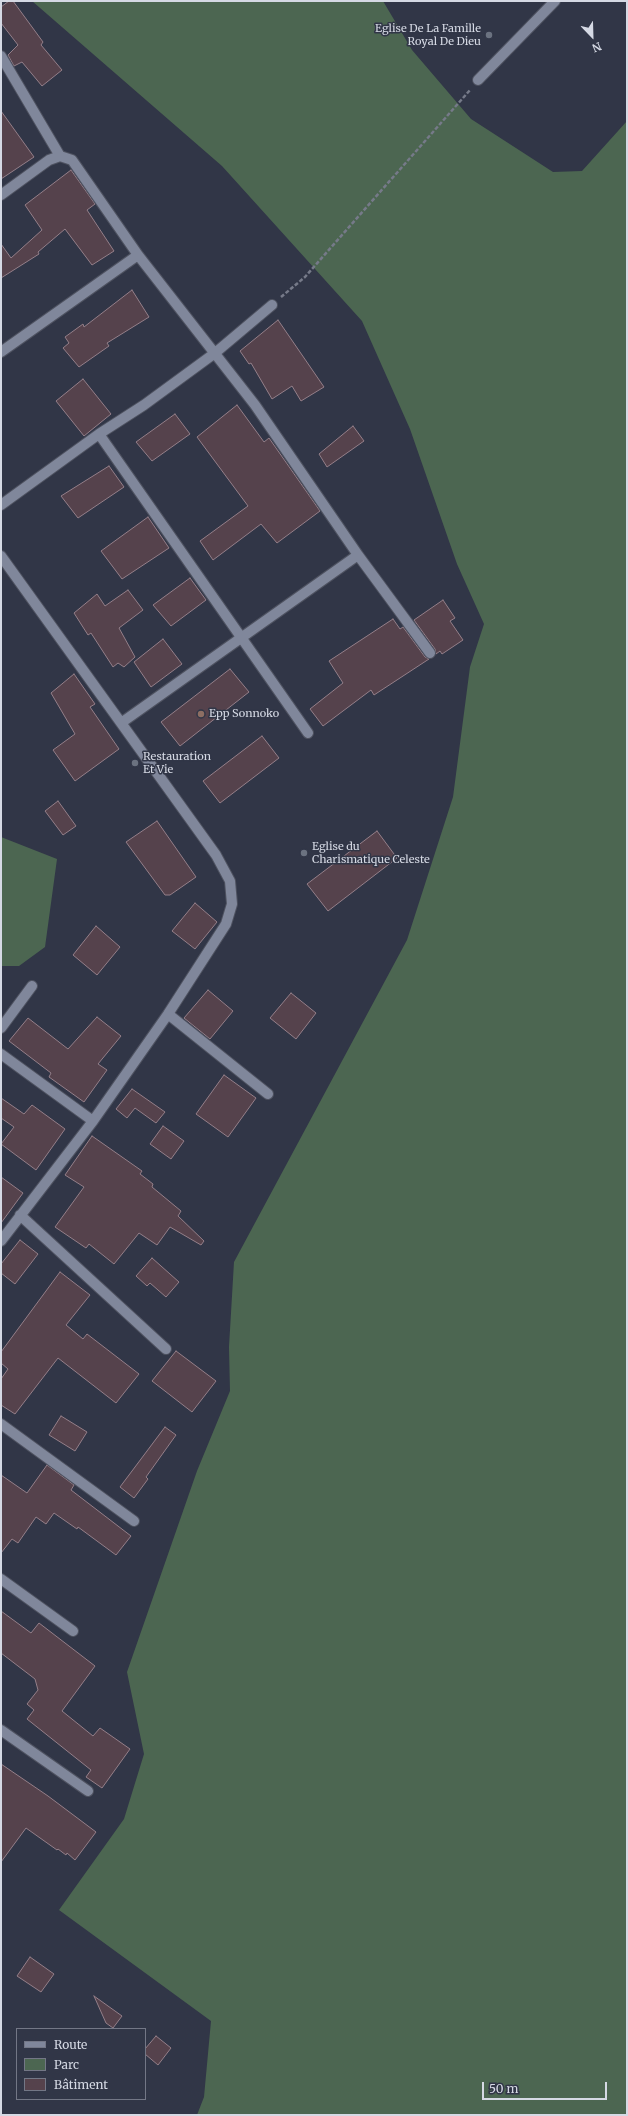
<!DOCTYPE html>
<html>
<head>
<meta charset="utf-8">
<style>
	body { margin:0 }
	#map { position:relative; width:628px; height:2116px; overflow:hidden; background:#313647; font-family:Merriweather,serif }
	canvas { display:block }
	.frame { position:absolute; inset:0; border:2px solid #d5d9e4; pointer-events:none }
	.legend { position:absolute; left:16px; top:2028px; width:130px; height:72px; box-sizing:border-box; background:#313647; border:1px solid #737786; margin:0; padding:5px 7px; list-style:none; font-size:12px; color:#d5d9e4 }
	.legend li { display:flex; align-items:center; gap:8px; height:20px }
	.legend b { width:20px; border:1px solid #737786 }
	.north { position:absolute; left:572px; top:16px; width:40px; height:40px; -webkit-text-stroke:3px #313647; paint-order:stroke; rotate:157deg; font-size:11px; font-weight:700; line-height:16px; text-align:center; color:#d5d9e4 }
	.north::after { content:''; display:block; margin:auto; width:14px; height:18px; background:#d5d9e4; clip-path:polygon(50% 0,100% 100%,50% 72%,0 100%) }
	.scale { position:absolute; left:482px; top:2082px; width:125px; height:18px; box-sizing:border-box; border:2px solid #d5d9e4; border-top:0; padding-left:5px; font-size:12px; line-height:14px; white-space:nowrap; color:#d5d9e4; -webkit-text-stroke:3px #313647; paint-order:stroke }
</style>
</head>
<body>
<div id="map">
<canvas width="628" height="2116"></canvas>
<div class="frame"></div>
<ul class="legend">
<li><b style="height:5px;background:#80879b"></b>Route</li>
<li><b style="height:11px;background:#4c6651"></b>Parc</li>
<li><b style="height:11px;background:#55424c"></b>Bâtiment</li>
</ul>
<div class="north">N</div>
<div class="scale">50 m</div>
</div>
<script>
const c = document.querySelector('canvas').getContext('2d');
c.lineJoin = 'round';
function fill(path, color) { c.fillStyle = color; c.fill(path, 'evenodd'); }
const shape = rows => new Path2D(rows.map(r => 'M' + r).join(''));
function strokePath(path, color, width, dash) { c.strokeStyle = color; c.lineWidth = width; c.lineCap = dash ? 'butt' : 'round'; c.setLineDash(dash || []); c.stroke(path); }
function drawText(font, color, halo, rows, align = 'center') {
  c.font = font + ' Merriweather,serif'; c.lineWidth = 3; c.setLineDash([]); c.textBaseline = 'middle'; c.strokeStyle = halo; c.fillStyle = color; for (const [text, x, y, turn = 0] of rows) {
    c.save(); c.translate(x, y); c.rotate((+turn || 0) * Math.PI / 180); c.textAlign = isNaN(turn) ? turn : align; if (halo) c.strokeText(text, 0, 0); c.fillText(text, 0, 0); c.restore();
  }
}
const green = shape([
	[32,1,383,1,412,50,471,119,553,172,582,171,627,121,627,2115,197,2115,204,2097,211,2021,59,1910,124,1819,144,1754,127,1672,197,1471,230,1391,229,1347,234,1262,407,940,453,797,470,667,484,624,457,564,410,429,362,321,222,166],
	[1,837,57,859,45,947,19,966,1,966]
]);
const building = shape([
	[9,1,13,1,43,42,41,45,62,70,42,86,22,62,14,66,8,55,18,45,1,23,1,7,9,1],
	[1,111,34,157,1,179,1,111],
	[71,170,95,204,87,210,114,251,92,265,65,229,38,252,39,254,1,278,1,244,11,258,42,230,25,205,71,170],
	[132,290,149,317,107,343,109,346,79,367,63,348,69,343,65,337,83,324,84,327,132,290],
	[278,320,324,387,301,401,292,386,272,399,251,363,249,364,240,351,278,320],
	[83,379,111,414,84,436,56,401,83,379],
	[237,405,264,442,269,438,320,511,277,543,261,524,213,560,200,541,248,506,197,437,237,405],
	[175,414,190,434,152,461,136,442,175,414],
	[353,426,364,441,327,467,319,454,353,426],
	[109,466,124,487,78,518,61,496,109,466],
	[148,517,169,548,122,579,101,551,148,517],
	[190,578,206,600,171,626,153,605,190,578],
	[128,590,143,610,119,628,135,657,124,667,118,663,113,667,91,633,88,635,74,613,97,594,105,606,128,590],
	[443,600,455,618,450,621,463,640,442,654,440,651,436,654,435,649,414,620,443,600],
	[393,619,400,629,403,627,425,657,429,659,374,695,371,690,323,726,310,709,343,683,329,661,393,619],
	[163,639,182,664,151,687,134,662,163,639],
	[230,669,249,692,180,746,161,722,230,669],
	[74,674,95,704,90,707,119,749,75,781,53,750,75,734,51,693,74,674],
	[262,736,279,758,220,803,203,781,262,736],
	[58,801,76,826,63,835,45,811,58,801],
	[157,821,196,877,170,895,165,895,126,842,157,821],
	[377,831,397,858,328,911,307,884,377,831],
	[195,903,217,922,195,949,172,931,195,903],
	[96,926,120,947,97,975,73,955,96,926],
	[208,990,233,1011,210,1039,184,1018,208,990],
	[291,993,316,1013,296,1039,270,1018,291,993],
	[97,1017,121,1036,98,1064,107,1070,84,1102,49,1077,51,1073,9,1041,28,1018,68,1049,97,1017],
	[224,1075,256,1098,228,1137,196,1114,224,1075],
	[132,1089,165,1112,156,1123,135,1108,127,1118,116,1109,132,1089],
	[1,1098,24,1114,32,1105,65,1129,36,1170,1,1144,14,1127,1,1118,1,1098],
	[163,1126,184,1141,171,1159,150,1144,163,1126],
	[92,1136,142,1171,140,1174,153,1184,152,1187,181,1211,178,1216,204,1241,201,1245,170,1227,157,1245,139,1233,114,1264,89,1244,86,1248,55,1227,84,1187,65,1175,92,1136],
	[1,1177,23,1193,1,1223,1,1177],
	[20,1240,38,1254,15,1284,1,1273,1,1264,20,1240],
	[152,1258,179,1282,166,1297,150,1283,147,1286,136,1276,152,1258],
	[60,1272,90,1295,66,1325,83,1339,87,1334,139,1374,116,1403,58,1358,15,1414,1,1405,1,1379,8,1369,1,1363,1,1352,60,1272],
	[176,1351,216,1381,192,1412,152,1381,176,1351],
	[61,1416,87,1432,75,1451,49,1435,61,1416],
	[165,1427,176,1435,146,1477,148,1479,134,1498,120,1487,165,1427],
	[47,1465,74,1485,71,1490,131,1536,116,1555,78,1527,77,1529,54,1513,46,1524,36,1517,18,1543,12,1539,1,1553,1,1475,27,1493,47,1465],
	[1,1611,31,1633,39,1623,95,1666,62,1711,93,1736,100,1728,130,1749,102,1788,86,1777,91,1770,27,1719,34,1710,27,1704,38,1690,35,1679,1,1653,1,1611],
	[1,1764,48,1796,96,1832,75,1860,67,1853,66,1855,58,1849,57,1850,26,1828,1,1862,1,1764],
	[30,1957,54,1974,41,1992,17,1976,30,1957],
	[94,1996,122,2016,113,2028,106,2023,94,1996],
	[156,2036,171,2048,158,2065,145,2054,145,2049,156,2036]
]);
const path = shape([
	[281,297,305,277,470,90]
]);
const minor = shape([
	[1,56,60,156,72,160,138,255,255,405,358,555,430,653],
	[478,80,555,1],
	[1,195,49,160,60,156],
	[1,352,138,255],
	[99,434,308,733],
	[1,505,99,434,144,405,215,353,272,305],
	[1,556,216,855,230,881,232,904,226,924,168,1014,93,1121,1,1241],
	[121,723,358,555],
	[168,1014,268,1094],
	[1,1028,32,986],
	[1,1054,93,1121],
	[20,1215,166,1349],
	[1,1424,134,1521],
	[1,1579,73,1631],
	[1,1730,88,1791]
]);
const markers = [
	[489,35,4,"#6b7280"],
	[201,714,4,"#8d6e63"],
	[135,763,4,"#6b7280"],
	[304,853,4,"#6b7280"]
];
const poiNames = [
	["Eglise De La Famille",481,29,"right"],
	["Royal De Dieu",481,42,"right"],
	["Epp Sonnoko",209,714],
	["Restauration",143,757],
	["Et Vie",143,770],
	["Eglise du",312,847],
	["Charismatique Celeste",312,860]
];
fill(green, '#4c6651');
fill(building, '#55424c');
strokePath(building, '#947f89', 1);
strokePath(minor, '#4e5260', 12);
strokePath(path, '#767a89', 2.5, [4, 2]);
strokePath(minor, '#80879b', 10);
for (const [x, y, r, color] of markers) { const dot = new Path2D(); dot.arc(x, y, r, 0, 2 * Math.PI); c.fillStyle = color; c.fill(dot); strokePath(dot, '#313647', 1.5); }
drawText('11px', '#d5d9e4', '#313647', poiNames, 'left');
</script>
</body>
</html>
